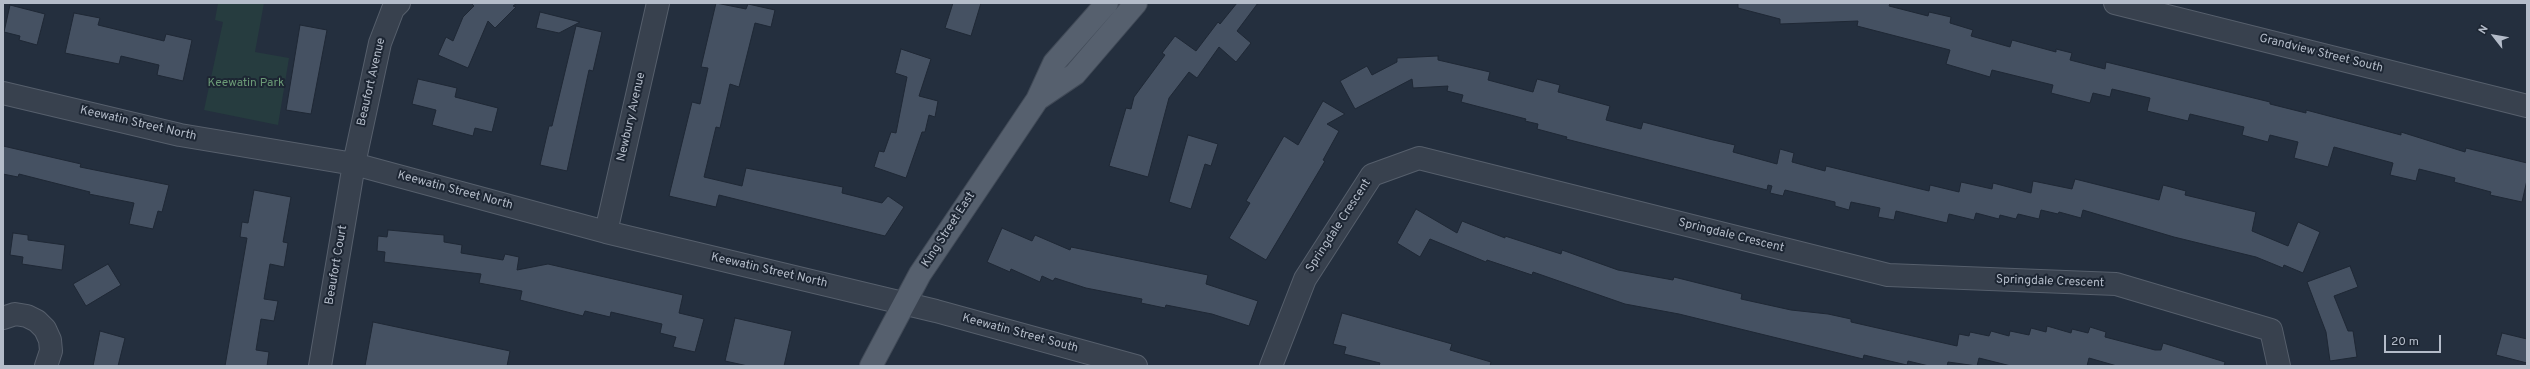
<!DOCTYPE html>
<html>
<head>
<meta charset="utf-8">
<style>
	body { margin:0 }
	#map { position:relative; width:2530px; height:369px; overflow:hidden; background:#242f3e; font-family:Overpass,sans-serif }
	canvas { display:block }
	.frame { position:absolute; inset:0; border:4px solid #b4bcc9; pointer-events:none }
	.north { position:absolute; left:2474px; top:16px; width:40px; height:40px; -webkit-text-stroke:3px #1d2633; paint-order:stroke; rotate:301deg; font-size:11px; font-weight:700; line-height:16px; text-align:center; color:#b4bcc9 }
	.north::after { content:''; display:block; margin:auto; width:14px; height:18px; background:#b4bcc9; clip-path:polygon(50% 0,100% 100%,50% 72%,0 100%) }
	.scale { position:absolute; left:2384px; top:335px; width:57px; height:18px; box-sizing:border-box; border:2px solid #b4bcc9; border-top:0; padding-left:5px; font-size:12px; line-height:14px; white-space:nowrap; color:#b4bcc9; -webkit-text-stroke:3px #1d2633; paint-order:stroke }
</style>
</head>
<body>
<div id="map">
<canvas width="2530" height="369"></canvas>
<div class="frame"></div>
<div class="north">N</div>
<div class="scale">20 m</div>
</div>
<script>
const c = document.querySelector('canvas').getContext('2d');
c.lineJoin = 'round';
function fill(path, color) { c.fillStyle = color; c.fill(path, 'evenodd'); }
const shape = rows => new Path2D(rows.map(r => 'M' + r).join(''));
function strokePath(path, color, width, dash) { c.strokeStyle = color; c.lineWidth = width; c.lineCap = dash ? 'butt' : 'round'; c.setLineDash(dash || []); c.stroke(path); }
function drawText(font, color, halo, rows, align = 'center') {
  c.font = font + ' Overpass,sans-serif'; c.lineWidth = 4; c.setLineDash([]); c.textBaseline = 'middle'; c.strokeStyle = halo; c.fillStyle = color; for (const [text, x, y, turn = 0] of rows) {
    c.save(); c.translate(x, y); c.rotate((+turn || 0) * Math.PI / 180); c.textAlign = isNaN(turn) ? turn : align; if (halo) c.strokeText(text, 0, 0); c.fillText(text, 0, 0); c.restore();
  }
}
const green = shape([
	[218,3,264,3,255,52,289,58,278,125,204,110,223,22,215,20]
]);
const building = shape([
	[471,3,517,3,513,6,516,7,495,28,488,21,468,68,438,55,446,37,453,41,463,17,474,6,471,3],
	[716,3,746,9,748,4,775,10,771,27,755,23,739,87,730,84,720,128,716,127,704,177,742,186,746,168,843,187,842,193,882,203,888,196,904,207,885,236,719,195,716,207,669,196,692,102,700,104,708,68,701,67,716,3],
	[953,3,981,3,971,36,945,28,953,3],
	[1237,3,1258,3,1237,31,1251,43,1236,62,1219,47,1197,78,1189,72,1169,98,1148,177,1109,166,1126,108,1131,109,1134,97,1165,55,1162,53,1175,36,1196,51,1218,22,1220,24,1237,3],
	[1738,3,1890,3,1889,6,1928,16,1929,12,1951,17,1950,23,1973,30,1971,36,2010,47,2012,40,2056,52,2056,49,2072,53,2070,60,2105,69,2106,62,2270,102,2270,104,2306,113,2306,110,2401,135,2401,132,2465,152,2466,148,2527,163,2527,180,2522,202,2490,195,2491,192,2454,182,2455,178,2419,169,2416,181,2390,175,2393,163,2334,147,2328,167,2294,158,2298,142,2270,135,2268,142,2242,135,2244,127,2190,114,2188,121,2147,111,2150,98,2112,89,2110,97,2093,93,2090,103,2051,93,2053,85,1992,70,1990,77,1946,64,1950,50,1857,26,1858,21,1780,24,1780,19,1738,8,1738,3],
	[10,5,45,14,37,45,19,40,20,36,4,32,10,5],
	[540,12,580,22,559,33,536,28,540,12],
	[74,13,100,18,98,25,164,41,166,34,192,40,183,81,157,75,159,65,121,56,119,64,65,53,74,13],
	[300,25,327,30,311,114,286,110,300,25],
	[576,26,602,32,593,71,589,70,567,171,540,165,549,126,552,126,576,26],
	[901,49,931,59,919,96,938,101,935,117,929,115,925,132,922,132,906,178,874,167,879,151,884,152,891,132,896,133,907,77,895,73,901,49],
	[1438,56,1438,60,1490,72,1488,80,1533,92,1537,79,1560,85,1558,92,1610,106,1606,120,1641,129,1643,122,1709,139,1735,145,1733,152,1777,164,1780,149,1794,153,1792,162,1825,171,1826,166,1929,191,1930,185,1959,192,1961,182,1992,189,1993,183,2031,193,2033,181,2072,189,2075,179,2159,200,2163,185,2186,191,2185,195,2256,212,2252,231,2288,246,2298,222,2320,232,2303,273,2284,265,2283,268,2256,257,2174,237,2083,210,2081,218,2059,212,2058,214,2041,210,2039,219,2018,214,2016,219,2000,215,1999,219,1976,213,1974,220,1949,214,1947,223,1896,211,1894,220,1878,217,1880,208,1851,202,1849,210,1835,206,1835,202,1785,190,1783,196,1770,193,1772,186,1768,185,1767,190,1566,139,1567,137,1537,129,1538,124,1525,121,1526,119,1461,102,1463,95,1447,91,1448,86,1413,88,1412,79,1355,109,1340,81,1367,66,1372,75,1397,62,1397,58,1438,56],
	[418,79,457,88,455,97,498,108,492,132,475,128,473,136,432,125,436,110,412,104,418,79],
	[1323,101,1345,114,1327,124,1339,131,1323,160,1325,161,1266,260,1229,238,1250,203,1246,201,1284,136,1298,145,1323,101],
	[1188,135,1218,144,1211,166,1205,164,1191,209,1169,202,1188,135],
	[3,146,81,164,80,167,169,185,162,212,158,211,153,229,129,224,134,203,89,194,90,192,19,174,18,177,3,174,3,146],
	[254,190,291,197,283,242,288,243,284,267,270,264,264,299,278,301,274,321,261,319,256,350,269,352,267,366,225,366,247,238,240,237,242,222,248,223,254,190],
	[1416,209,1457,233,1462,221,1505,238,1505,236,1561,254,1562,250,1618,270,1673,280,1674,277,1742,294,1741,299,1791,310,1828,314,1851,319,1851,322,1957,346,1959,334,1969,336,1970,332,1989,336,1991,331,2009,336,2010,331,2029,335,2031,328,2046,332,2047,326,2071,333,2072,329,2088,333,2090,327,2106,332,2105,337,2155,350,2161,350,2163,343,2225,362,2224,366,2117,366,2089,358,2087,366,2011,366,1979,358,1977,366,1948,362,1947,366,1929,366,1908,361,1907,365,1864,355,1863,359,1679,314,1625,304,1533,272,1532,275,1487,260,1486,262,1430,239,1420,257,1397,243,1416,209],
	[1002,228,1032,241,1035,235,1070,250,1071,247,1208,275,1206,284,1258,301,1249,326,1212,314,1166,305,1165,308,1141,303,1142,299,1086,288,1055,278,1053,281,1042,276,1040,282,1011,269,1010,272,987,262,1002,228],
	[388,230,444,235,444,242,462,245,461,253,503,260,505,254,519,257,517,270,548,264,683,295,679,313,704,319,695,352,673,347,676,337,660,333,662,324,611,312,610,317,585,311,583,316,520,300,522,291,479,283,481,274,384,262,385,252,377,251,378,236,387,237,388,230],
	[13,233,28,235,28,240,65,245,62,270,22,264,23,257,10,255,13,233],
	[108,264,121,285,86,306,73,284,108,264],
	[2350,266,2358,287,2334,296,2348,331,2353,331,2357,357,2330,361,2326,332,2307,282,2350,266],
	[1342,313,1452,344,1450,350,1491,362,1490,366,1379,366,1380,363,1344,354,1346,347,1333,344,1342,313],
	[735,318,792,331,784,366,748,366,725,361,735,318],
	[373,322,510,351,507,366,365,366,373,322],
	[100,331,125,338,118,366,93,366,100,331],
	[2502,333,2527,339,2527,363,2496,355,2502,333]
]);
const street = shape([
	[2115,3,2527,106],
	[3,93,180,135,354,164,606,232,936,311,1136,366],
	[606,232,658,3],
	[3,318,15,314,27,316,37,321,45,329,50,340,51,351,46,366],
	[320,366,354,164,380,43,393,9,399,3],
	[1271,366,1305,279,1372,175,1419,158,1888,275,2116,284,2271,330,2279,366]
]);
const primary = shape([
	[1038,99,1075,74,1136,3],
	[871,366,920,274,1037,100,1054,63,1107,3]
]);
const streetNames = [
	["Grandview Street South",2321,54,14],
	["Beaufort Avenue",372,82,-77],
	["Newbury Avenue",632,117,-77],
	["Keewatin Street North",138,124,13],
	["Keewatin Street North",455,191,15],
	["Springdale Crescent",1339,226,-57],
	["King Street East",949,230,-57],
	["Springdale Crescent",1731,236,14],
	["Beaufort Court",337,265,-80],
	["Keewatin Street North",769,271,13],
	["Springdale Crescent",2050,282,2],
	["Keewatin Street South",1020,334,15]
];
const parkNames = [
	["Keewatin Park",246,84]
];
fill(green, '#263c3f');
fill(building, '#455162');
strokePath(building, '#1f2835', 1);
strokePath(street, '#565f6c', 24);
strokePath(primary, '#414a57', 24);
strokePath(street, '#38414e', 22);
strokePath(primary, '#56606e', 22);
drawText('12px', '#b4bcc9', '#1d2633', streetNames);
drawText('12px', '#6b9a76', '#1d2633', parkNames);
</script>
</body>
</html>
